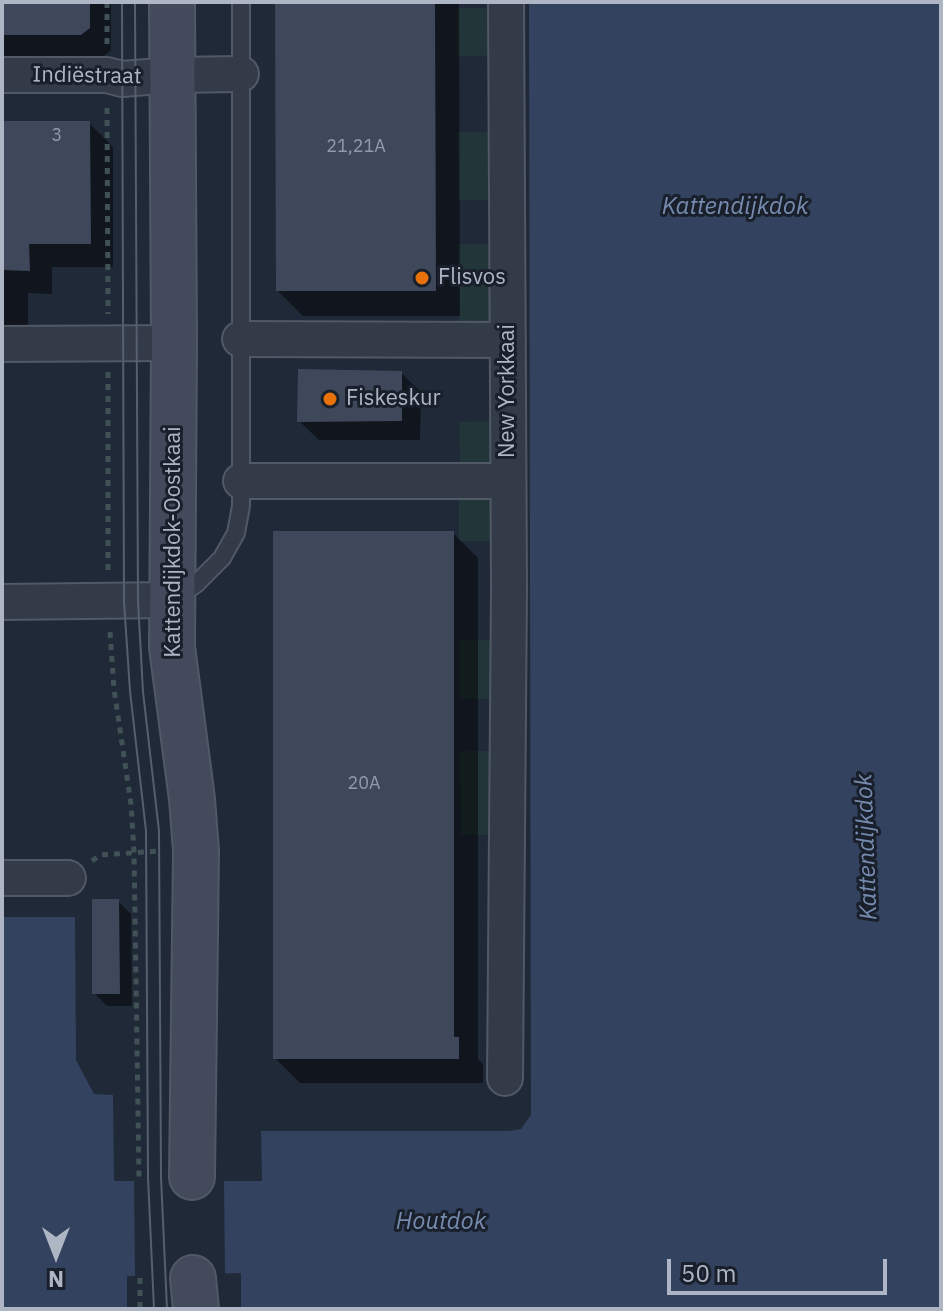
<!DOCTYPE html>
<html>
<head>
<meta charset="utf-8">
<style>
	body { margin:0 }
	#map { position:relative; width:943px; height:1311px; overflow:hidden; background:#202937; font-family:"IBM Plex Sans",sans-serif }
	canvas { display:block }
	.frame { position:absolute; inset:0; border:4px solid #aeb5c5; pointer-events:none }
	.north { position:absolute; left:16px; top:1215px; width:80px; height:80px; -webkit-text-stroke:6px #19202c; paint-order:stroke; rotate:180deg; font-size:22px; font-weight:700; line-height:32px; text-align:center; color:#aeb5c5 }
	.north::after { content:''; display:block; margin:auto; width:28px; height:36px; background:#aeb5c5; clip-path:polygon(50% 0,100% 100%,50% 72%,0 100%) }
	.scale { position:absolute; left:667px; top:1259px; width:220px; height:36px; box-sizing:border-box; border:4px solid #aeb5c5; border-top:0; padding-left:10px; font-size:24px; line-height:28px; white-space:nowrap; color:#aeb5c5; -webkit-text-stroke:6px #19202c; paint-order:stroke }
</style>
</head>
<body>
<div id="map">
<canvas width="943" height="1311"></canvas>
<div class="frame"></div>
<div class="north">N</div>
<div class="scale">50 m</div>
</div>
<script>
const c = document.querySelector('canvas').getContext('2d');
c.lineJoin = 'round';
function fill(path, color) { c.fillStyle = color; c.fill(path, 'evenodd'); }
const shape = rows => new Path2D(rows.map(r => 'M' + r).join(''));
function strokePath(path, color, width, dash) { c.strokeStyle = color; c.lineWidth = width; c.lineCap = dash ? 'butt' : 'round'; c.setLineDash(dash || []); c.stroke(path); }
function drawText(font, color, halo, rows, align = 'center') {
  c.font = font + ' "IBM Plex Sans",sans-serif'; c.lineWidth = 6; c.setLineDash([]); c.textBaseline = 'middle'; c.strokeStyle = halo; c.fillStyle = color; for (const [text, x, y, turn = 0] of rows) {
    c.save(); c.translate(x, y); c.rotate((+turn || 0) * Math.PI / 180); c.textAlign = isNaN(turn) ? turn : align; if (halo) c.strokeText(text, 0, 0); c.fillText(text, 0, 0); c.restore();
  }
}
const green = shape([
	[457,8,491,8,492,56,457,56],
	[457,132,491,132,491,200,458,200],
	[458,244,490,244,491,328,459,328],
	[491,421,491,465,460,466,459,422],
	[459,492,492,493,491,541,459,541],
	[460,640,494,640,494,699,460,699],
	[460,751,494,751,494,835,461,835]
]);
const water = shape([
	[529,2,941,2,941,1309,241,1309,241,1273,127,1276,127,1309,2,1309,2,917,75,917,76,1060,94,1094,113,1095,114,1181,262,1181,261,1131,509,1131,521,1129,531,1115]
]);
const pier = shape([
	[134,1177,224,1177,225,1277,135,1278]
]);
const shadow = shape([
	[2,2,111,2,111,50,104,56,2,57],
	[277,2,459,2,460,316,303,316,278,291],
	[2,123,89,123,113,147,113,267,52,267,52,294,28,293,28,346,2,346],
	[401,373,421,392,420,440,319,440,299,421],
	[453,533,478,558,478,1059,483,1064,483,1083,300,1083,275,1058],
	[118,901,131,914,132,1006,107,1006,94,993]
]);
const building = shape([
	[2,2,90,2,90,28,81,35,2,35],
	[275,2,435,2,436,291,276,291],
	[2,121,90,121,91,244,29,244,30,271,2,270],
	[298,369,402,371,402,421,297,422],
	[273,531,454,531,454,1037,459,1037,459,1059,273,1059],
	[92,899,119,899,120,994,92,994]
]);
const path = shape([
	[107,2,107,46],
	[107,108,108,314],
	[108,372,108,570],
	[110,632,114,689,131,804,134,852,139,1177],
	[92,861,100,855,160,851],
	[140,1278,140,1309]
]);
const lane = shape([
	[178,596,196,584,222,558,236,533,241,506,241,2]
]);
const street = shape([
	[2,75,107,75,122,79,172,75,241,74],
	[240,339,508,340],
	[2,344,174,343],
	[241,481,508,481],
	[2,602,171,600],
	[2,878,68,878],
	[505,1078,509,588,506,2]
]);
const secondary = shape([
	[172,2,174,343,172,647,192,799,196,851,192,1177],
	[193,1278,196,1309]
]);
const tram = shape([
	[122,2,124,602,130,691,146,831,148,1177,154,1309],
	[135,2,138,601,143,692,159,831,161,1177,167,1309]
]);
const markers = [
	[422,278,8,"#e8710a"],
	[330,399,8,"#e8710a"]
];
const numberNames = [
	["3",57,136],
	["21,21A",356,147],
	["20A",364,784]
];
const streetNames = [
	["Indiëstraat",87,76,1],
	["New Yorkkaai",508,391,-90],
	["Kattendijkdok-Oostkaai",174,542,-90]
];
const poiNames = [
	["Flisvos",438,278],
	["Fiskeskur",346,399]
];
const waterNames = [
	["Kattendijkdok",735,207],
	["Kattendijkdok",867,847,-92],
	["Houtdok",441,1222]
];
fill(green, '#223538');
fill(water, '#33435f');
fill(pier, '#202937');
fill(shadow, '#0007');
fill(building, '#3e485a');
strokePath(lane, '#515866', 20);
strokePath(street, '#515866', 38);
strokePath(secondary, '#515866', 48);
strokePath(path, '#405256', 5, [6, 6]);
strokePath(lane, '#343b48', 16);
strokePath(street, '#343b48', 34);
strokePath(secondary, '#424a5b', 44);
strokePath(tram, '#555f6f', 2);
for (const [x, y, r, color] of markers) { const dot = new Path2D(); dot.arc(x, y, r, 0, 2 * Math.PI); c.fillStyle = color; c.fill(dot); strokePath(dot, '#19202c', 3); }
drawText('18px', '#929aaa', null, numberNames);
drawText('22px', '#aeb5c5', '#19202c', streetNames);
drawText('22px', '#aeb5c5', '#19202c', poiNames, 'left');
drawText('italic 24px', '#758aad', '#19202c', waterNames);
</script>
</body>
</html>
